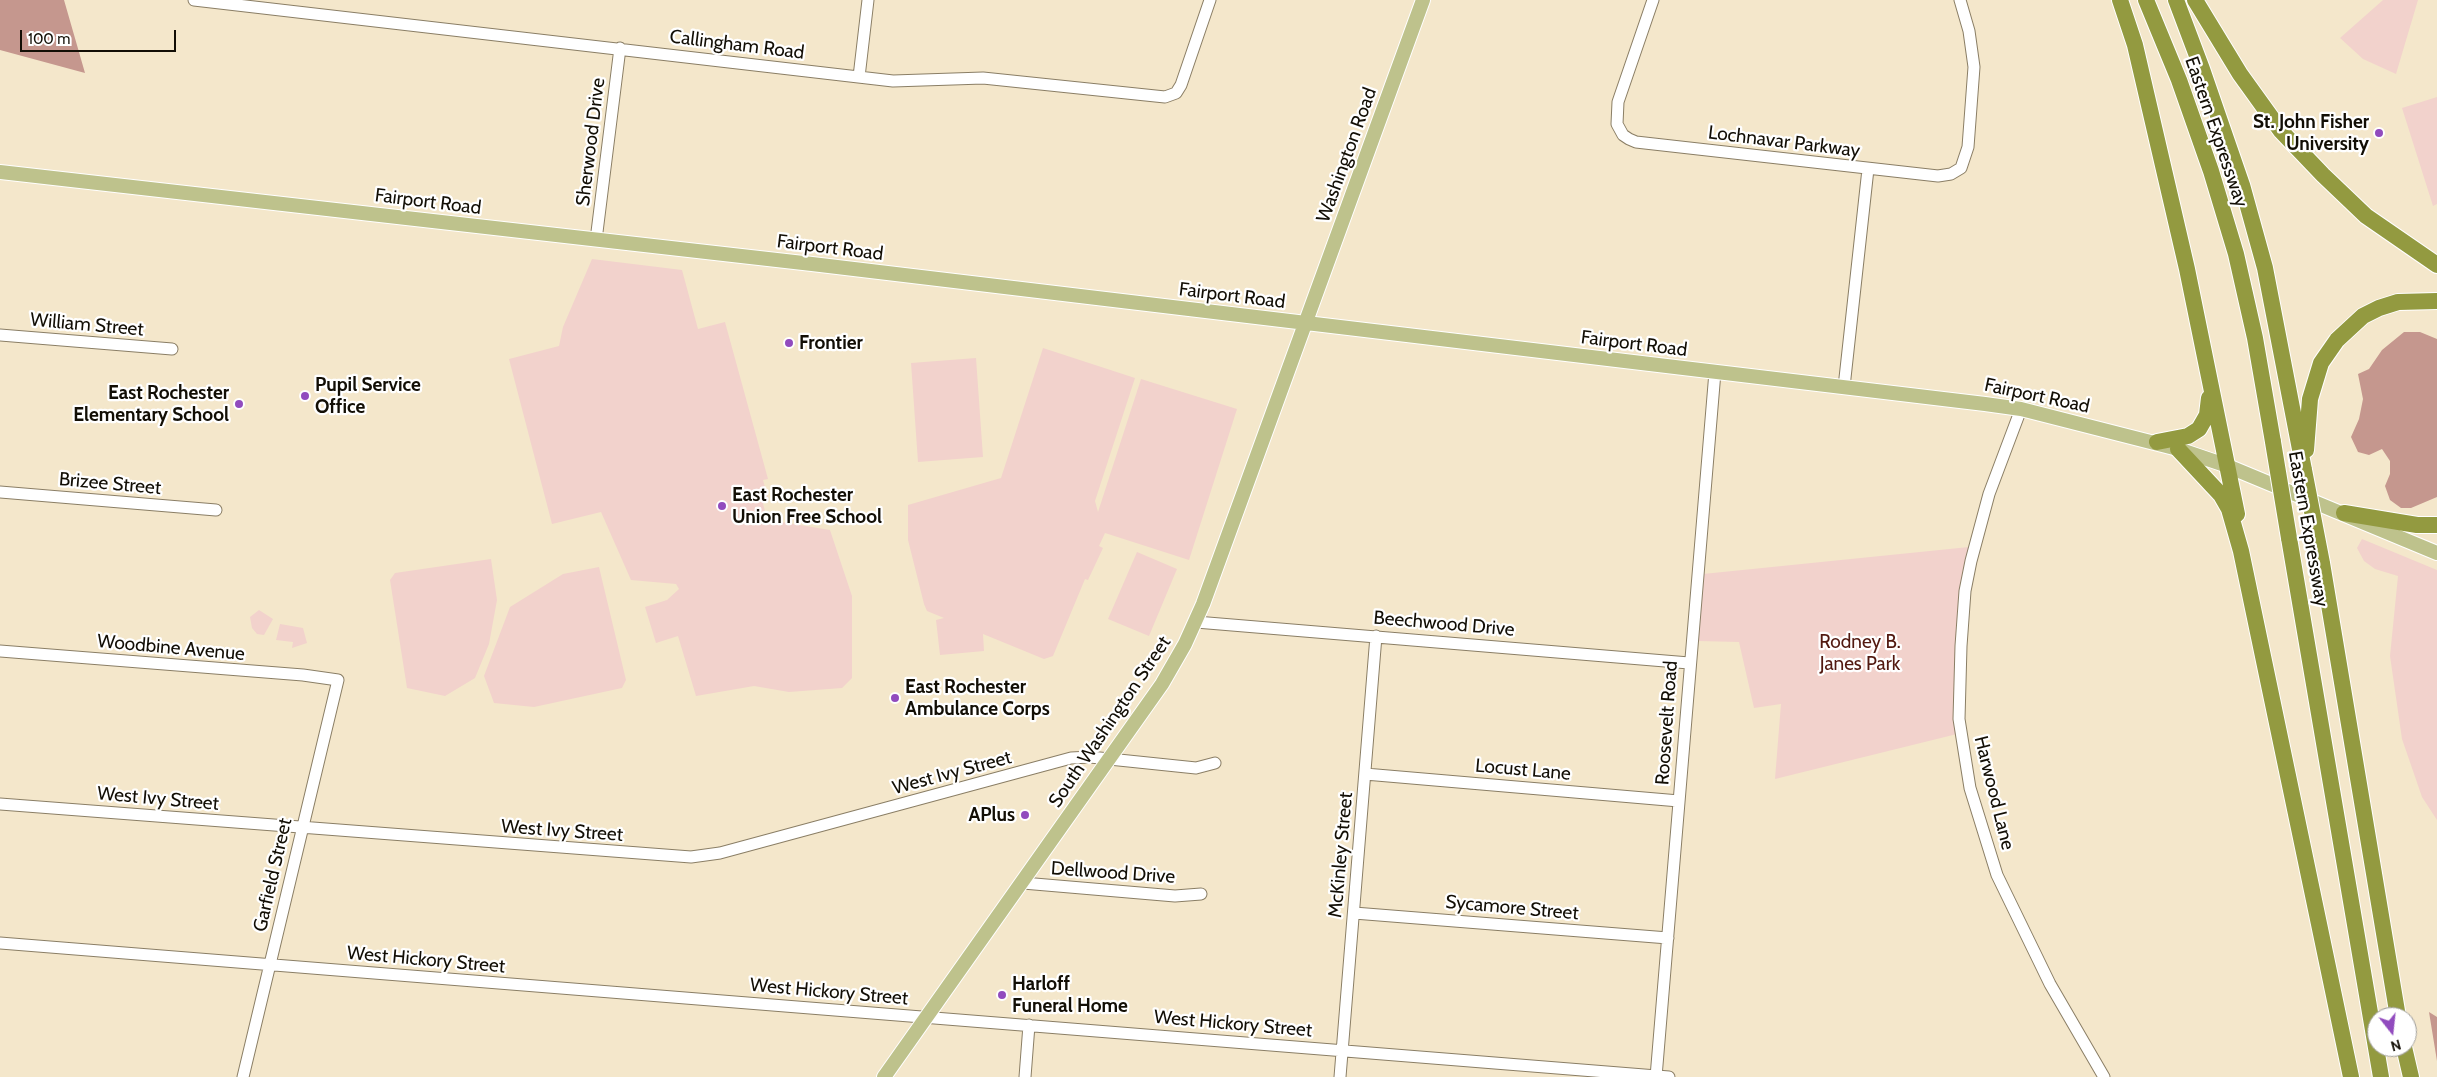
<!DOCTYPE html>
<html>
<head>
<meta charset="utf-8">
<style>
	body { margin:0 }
	#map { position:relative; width:2437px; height:1077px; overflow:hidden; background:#f4e7cb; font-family:Cabin,sans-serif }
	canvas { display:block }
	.north { position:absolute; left:2367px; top:1007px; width:50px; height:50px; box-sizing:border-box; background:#fff; border:1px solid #a09f9b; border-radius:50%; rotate:164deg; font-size:14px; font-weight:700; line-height:20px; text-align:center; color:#120e05 }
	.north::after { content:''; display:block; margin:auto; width:18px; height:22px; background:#914bbe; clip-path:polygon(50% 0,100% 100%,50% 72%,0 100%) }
	.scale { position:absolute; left:20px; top:30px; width:156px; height:22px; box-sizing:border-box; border:2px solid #120e05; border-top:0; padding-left:6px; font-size:15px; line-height:18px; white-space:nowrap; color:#120e05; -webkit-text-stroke:4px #fff; paint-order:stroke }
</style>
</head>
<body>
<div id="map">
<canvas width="2437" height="1077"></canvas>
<div class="north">N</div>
<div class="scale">100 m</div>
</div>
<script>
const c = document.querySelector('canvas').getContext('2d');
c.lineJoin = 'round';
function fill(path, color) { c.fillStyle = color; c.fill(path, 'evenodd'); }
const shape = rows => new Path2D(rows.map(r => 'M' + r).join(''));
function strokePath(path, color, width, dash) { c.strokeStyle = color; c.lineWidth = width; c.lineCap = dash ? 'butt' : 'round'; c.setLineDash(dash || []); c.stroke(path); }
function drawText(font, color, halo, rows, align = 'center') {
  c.font = font + ' Cabin,sans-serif'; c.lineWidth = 4.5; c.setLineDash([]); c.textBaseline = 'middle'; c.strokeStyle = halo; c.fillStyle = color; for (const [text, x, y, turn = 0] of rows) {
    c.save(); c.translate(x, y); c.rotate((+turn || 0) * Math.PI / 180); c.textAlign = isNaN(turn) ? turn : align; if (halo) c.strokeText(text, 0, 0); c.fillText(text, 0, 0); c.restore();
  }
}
const green = shape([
	[2383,0,2418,0,2396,74,2363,59,2340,38],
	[2437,97,2437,204,2433,206,2402,108],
	[592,259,682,270,698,329,725,322,768,479,763,480,768,498,762,500,765,511,757,518,830,530,852,596,852,678,842,688,789,692,754,686,696,696,678,636,656,643,645,607,667,600,679,589,676,584,631,580,601,512,552,524,509,359,559,346,563,327],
	[1043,348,1135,378,1095,501,1098,512,1141,379,1237,409,1189,560,1105,533,1099,546,1103,548,1088,580,1085,579,1053,656,1044,659,983,634,984,651,940,655,936,620,944,618,927,611,924,604,908,540,908,505,1001,478],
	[976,358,983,457,918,462,911,363],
	[2362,539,2437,570,2437,820,2422,797,2402,739,2390,656,2398,576,2375,569,2364,561,2357,548],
	[1969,547,1954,678,1957,734,1775,779,1781,704,1754,708,1739,642,1698,641,1703,574],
	[1137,552,1177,569,1149,636,1108,619],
	[491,559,497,600,489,644,475,678,445,696,407,688,390,580,395,573],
	[599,567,626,680,622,688,534,707,494,703,484,676,510,607,563,574],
	[259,610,273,619,264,635,257,634,252,628,250,617],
	[280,624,303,628,307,643,292,648,293,642,276,640]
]);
const forest = shape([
	[0,0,64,0,85,73,0,50],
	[2404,332,2420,332,2437,339,2437,497,2411,508,2401,508,2390,500,2385,486,2390,474,2390,461,2382,449,2369,455,2358,452,2351,437,2359,419,2363,399,2358,374,2369,369,2382,350],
	[2429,1012,2437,1017,2437,1061]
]);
const minor = shape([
	[194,0,893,81,983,78,1165,97,1176,93,1181,85,1210,0],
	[1653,0,1618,102,1617,124,1623,135,1629,139,1636,142,1938,176,1951,174,1961,168,1968,147,1974,67,1969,31,1960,0],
	[859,77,868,0],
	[596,240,620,48],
	[0,335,172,349],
	[1844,387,1868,169],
	[2021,409,1989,494,1971,561,1965,591,1961,646,1959,719,1970,788,1997,875,2050,984,2104,1077],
	[0,492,216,510],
	[1196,622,1689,663],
	[0,651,303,675,338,680,243,1077],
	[1365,774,1679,801],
	[0,804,691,857,720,853,1071,758,1090,757,1196,768,1215,763],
	[1023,883,1175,896,1201,894],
	[1354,913,1668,938],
	[0,943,1669,1077],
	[1025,1077,1029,1025],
	[1340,1077,1376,636],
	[1656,1077,1715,372]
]);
const major = shape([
	[0,172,812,264,1985,404,2021,409,2178,449,2225,465,2437,553],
	[884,1077,1162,684,1185,644,1203,604,1423,0]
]);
const highway = shape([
	[2120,0,2135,45,2187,269,2237,514],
	[2146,0,2179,80,2211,171,2236,254,2255,338,2273,442],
	[2176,0,2202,69,2242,185,2265,268,2304,470],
	[2195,0,2240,74,2281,131,2323,175,2366,216,2437,265],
	[2157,442,2188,436,2199,429,2207,415,2209,398],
	[2178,449,2221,495,2229,509,2241,551,2351,1077],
	[2306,450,2310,399,2321,363,2337,340,2363,316,2379,308,2398,302,2437,301],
	[2344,513,2417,525,2437,525],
	[2289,538,2381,1077],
	[2322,563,2398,1017],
	[2404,1047,2411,1077]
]);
const highwayBridge = shape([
	[2273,442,2289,538],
	[2304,470,2322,563]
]);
const markers = [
	[2379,133,5,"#914bbe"],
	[789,343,5,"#914bbe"],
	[305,396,5,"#914bbe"],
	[239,404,5,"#914bbe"],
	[722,506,5,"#914bbe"],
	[895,698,5,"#914bbe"],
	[1025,815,5,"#914bbe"],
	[1002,995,5,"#914bbe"]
];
const streetNames = [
	["Callingham Road",737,45,7],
	["Eastern Expressway",2216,132,71],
	["Sherwood Drive",591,142,-83],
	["Lochnavar Parkway",1784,142,7],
	["Washington Road",1347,155,-70],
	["Fairport Road",428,202,7],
	["Fairport Road",830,248,7],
	["Fairport Road",1232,296,7],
	["William Street",87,325,5],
	["Fairport Road",1634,344,7],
	["Fairport Road",2037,396,12],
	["Brizee Street",110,484,5],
	["Eastern Expressway",2308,529,80],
	["Beechwood Drive",1444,624,5],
	["Woodbine Avenue",171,648,5],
	["South Washington Street",1110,722,-56],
	["Roosevelt Road",1667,723,-86],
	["Locust Lane",1523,770,5],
	["West Ivy Street",952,773,-15],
	["Harwood Lane",1994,793,76],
	["West Ivy Street",158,799,5],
	["West Ivy Street",562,831,4],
	["McKinley Street",1341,855,-85],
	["Dellwood Drive",1113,873,4],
	["Garfield Street",273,875,-77],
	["Sycamore Street",1512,908,5],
	["West Hickory Street",426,960,5],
	["West Hickory Street",829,992,5],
	["West Hickory Street",1233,1024,5]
];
const poiNames = [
	["St. John Fisher",2369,122,"right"],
	["University",2369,144,"right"],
	["Frontier",799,343],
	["Pupil Service",315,385],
	["Office",315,407],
	["East Rochester",229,393,"right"],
	["Elementary School",229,415,"right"],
	["East Rochester",732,495],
	["Union Free School",732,517],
	["East Rochester",905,687],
	["Ambulance Corps",905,709],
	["APlus",1015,815,"right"],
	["Harloff",1012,984],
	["Funeral Home",1012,1006]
];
const parkNames = [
	["Rodney B.",1860,642],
	["Janes Park",1860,664]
];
fill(green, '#f2d2cc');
fill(forest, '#c5978e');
strokePath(minor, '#8a7e65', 13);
strokePath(major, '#fff', 16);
strokePath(highway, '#fff', 18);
strokePath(minor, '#fff', 11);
strokePath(major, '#bec28c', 14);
strokePath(highway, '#939a40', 16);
strokePath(highwayBridge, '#fff', 18, []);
strokePath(highwayBridge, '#939a40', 16);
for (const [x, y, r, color] of markers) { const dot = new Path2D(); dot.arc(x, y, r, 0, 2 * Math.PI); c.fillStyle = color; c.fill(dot); strokePath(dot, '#fff', 2); }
drawText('19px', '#120e05', '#fff', streetNames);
drawText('bold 19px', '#120e05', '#fff', poiNames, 'left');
drawText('19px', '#521910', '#fff', parkNames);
</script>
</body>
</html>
